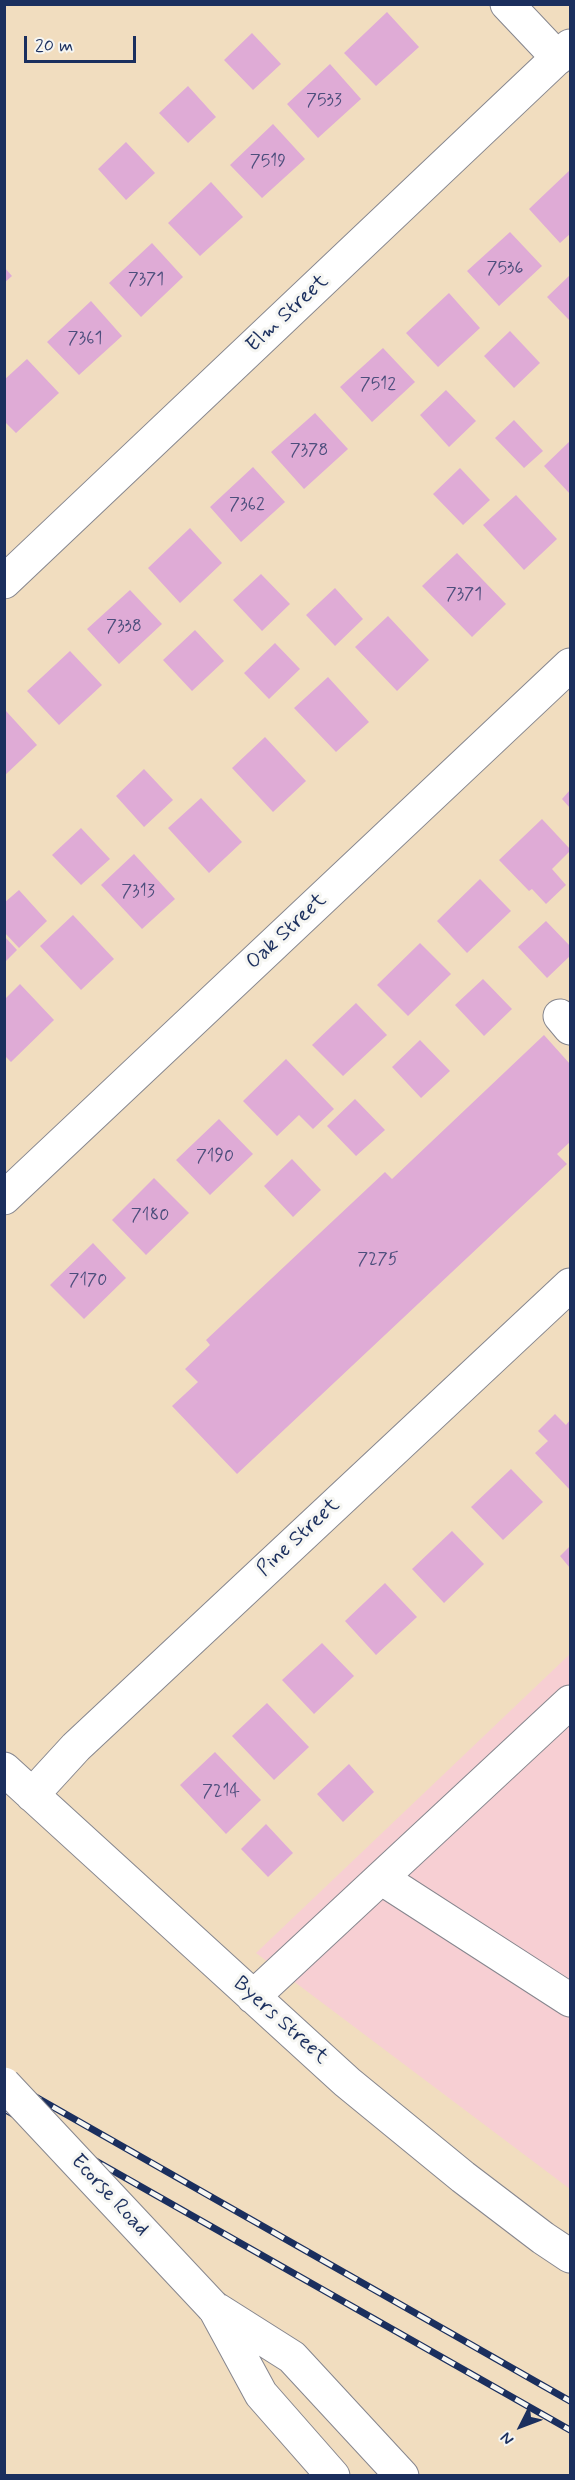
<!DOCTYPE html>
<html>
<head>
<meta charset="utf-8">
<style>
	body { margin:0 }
	#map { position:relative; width:575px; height:2480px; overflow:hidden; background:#f1ddbf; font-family:Mynerve,sans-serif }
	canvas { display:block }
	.frame { position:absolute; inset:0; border:6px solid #1b2f5e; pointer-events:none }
	.north { position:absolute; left:491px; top:2396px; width:60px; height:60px; -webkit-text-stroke:4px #f6f6f2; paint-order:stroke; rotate:228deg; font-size:16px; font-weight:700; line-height:24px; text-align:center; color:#1b2f5e }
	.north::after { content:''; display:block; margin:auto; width:21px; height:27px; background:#1b2f5e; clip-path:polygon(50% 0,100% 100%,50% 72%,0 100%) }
	.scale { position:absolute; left:24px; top:36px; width:112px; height:27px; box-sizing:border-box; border:3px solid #1b2f5e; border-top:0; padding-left:8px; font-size:18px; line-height:21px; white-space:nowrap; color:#1b2f5e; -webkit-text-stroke:4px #f6f6f2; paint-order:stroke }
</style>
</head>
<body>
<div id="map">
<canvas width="575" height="2480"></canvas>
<div class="frame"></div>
<div class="north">N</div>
<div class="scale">20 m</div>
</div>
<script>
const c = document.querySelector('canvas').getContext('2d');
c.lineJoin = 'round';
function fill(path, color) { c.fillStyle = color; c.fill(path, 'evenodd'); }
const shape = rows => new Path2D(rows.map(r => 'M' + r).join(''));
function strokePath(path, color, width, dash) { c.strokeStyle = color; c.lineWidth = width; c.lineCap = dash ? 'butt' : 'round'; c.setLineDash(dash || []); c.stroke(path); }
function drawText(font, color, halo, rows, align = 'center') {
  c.font = font + ' Mynerve,sans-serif'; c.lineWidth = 6; c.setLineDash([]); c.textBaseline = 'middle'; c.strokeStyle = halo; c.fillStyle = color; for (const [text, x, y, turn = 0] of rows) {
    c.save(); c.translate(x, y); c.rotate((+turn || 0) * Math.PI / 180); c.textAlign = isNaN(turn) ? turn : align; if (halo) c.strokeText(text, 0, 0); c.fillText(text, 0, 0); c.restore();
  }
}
const built = shape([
	[570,1654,570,2189,256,1953]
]);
const building = shape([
	[387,12,419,47,376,86,344,53],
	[252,33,281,64,253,90,224,60],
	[330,64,361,99,318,138,287,104],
	[188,86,216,117,188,143,159,113],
	[273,124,305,159,262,198,230,165],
	[126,142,155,173,126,200,98,169],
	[570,170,570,234,560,243,529,209],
	[211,182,243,217,200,256,168,223],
	[510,232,542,266,499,306,467,271],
	[152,243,183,277,141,317,109,283],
	[4,267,12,276,4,283],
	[570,275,570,321,547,297],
	[449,293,480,328,438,367,406,333],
	[91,301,122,336,79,375,47,342],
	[510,331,540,363,514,388,484,356],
	[383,348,415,382,372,422,340,387],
	[27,359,59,393,16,433,4,421,4,380],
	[446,390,476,421,449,447,420,415],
	[315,413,348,449,304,489,271,452],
	[514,420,543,451,524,468,495,438],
	[570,441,570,494,544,466],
	[253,467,285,502,241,542,210,507],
	[460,468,490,500,463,525,433,494],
	[516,495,557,539,524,570,483,525],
	[190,528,222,563,180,603,148,568],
	[457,553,506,604,472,637,422,586],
	[261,574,290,604,262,631,233,600],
	[335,588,363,619,335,646,306,615],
	[130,590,162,624,119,664,87,629],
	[388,616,429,660,397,691,355,647],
	[195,630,224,661,192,691,163,660],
	[275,643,300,669,269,699,244,673],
	[70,651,102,685,59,725,27,691],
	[328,677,369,722,336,752,294,708],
	[6,711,37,745,4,776,4,712],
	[265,737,306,781,273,812,232,768],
	[144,769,173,800,144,827,116,796],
	[570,790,570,808,562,799],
	[201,798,242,842,209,873,168,828],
	[542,819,570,849,570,851,552,869,566,885,546,904,532,889,529,891,499,860],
	[81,828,110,859,81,885,52,855],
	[134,854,175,899,142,929,101,885],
	[480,879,511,911,467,953,437,921],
	[19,890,47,921,19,948,4,932,4,903],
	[73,915,114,959,81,990,40,946],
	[546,921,570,946,570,956,547,978,518,947],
	[5,937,17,950,5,962],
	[420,943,451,974,408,1016,377,985],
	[483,979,512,1009,484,1036,455,1005],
	[20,984,54,1020,11,1062,4,1055,4,1000],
	[356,1003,387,1035,343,1076,312,1045],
	[544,1035,570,1064,570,1142,557,1154,567,1164,237,1474,172,1406,198,1382,185,1369,210,1345,206,1340,385,1172,392,1179],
	[420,1040,450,1071,421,1098,392,1067],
	[286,1059,334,1109,313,1129,299,1115,277,1136,243,1101],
	[355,1099,385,1130,356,1156,327,1126],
	[219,1119,253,1154,210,1195,176,1160],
	[292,1159,321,1190,293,1217,264,1186],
	[154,1178,189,1213,146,1255,112,1220],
	[93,1243,126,1278,84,1319,50,1285],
	[555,1414,566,1425,570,1420,570,1490,535,1453,548,1441,538,1431],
	[511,1469,543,1502,503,1540,471,1507],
	[452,1531,484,1564,444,1603,412,1569],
	[570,1546,570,1568,560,1556],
	[385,1583,417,1617,376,1655,345,1621],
	[322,1643,354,1676,314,1714,282,1680],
	[267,1703,309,1747,274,1780,232,1736],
	[215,1752,261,1800,226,1834,180,1785],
	[349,1764,374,1792,343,1822,317,1794],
	[266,1824,293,1853,268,1877,241,1849]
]);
const minor = shape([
	[507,4,558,58],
	[4,582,570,46],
	[560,1016,570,1028],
	[4,1198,570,665],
	[4,1769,347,2082,463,2177,543,2238,570,2256],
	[32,1795,76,1747,570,1285],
	[381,1878,570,2000],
	[253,1997,570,1702]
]);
const major = shape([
	[213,2307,292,2357,402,2476],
	[216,2311,261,2394,333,2476]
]);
const rail = shape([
	[4,2079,570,2401],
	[4,2109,570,2430]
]);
const majorBridge = shape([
	[4,2084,213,2307]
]);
const numberNames = [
	["7533",324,101],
	["7519",268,162],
	["7536",505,269],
	["7371",146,280],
	["7361",85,339],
	["7512",378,385],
	["7378",309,451],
	["7362",247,505],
	["7371",464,595],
	["7338",124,627],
	["7313",138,892],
	["7190",215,1157],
	["7180",150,1216],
	["7275",378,1260],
	["7170",88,1281],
	["7214",221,1792]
];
const streetNames = [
	["Elm Street",288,314,-43],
	["Oak Street",287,932,-43],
	["Pine Street",299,1538,-43],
	["Byers Street",280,2021,42],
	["Ecorse Road",109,2196,47]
];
fill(built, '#f7cfd3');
fill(building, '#dfabd6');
strokePath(minor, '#86868e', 35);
strokePath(major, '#86868e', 35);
strokePath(minor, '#fff', 33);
strokePath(major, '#fff', 33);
strokePath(rail, '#1b2f5e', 7);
strokePath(rail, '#f6f6f2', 4.5, [14]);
strokePath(majorBridge, '#86868e', 35, []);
strokePath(majorBridge, '#fff', 33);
drawText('18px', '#4c4e7c', null, numberNames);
drawText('21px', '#1b2f5e', '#f6f6f2', streetNames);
</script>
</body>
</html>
